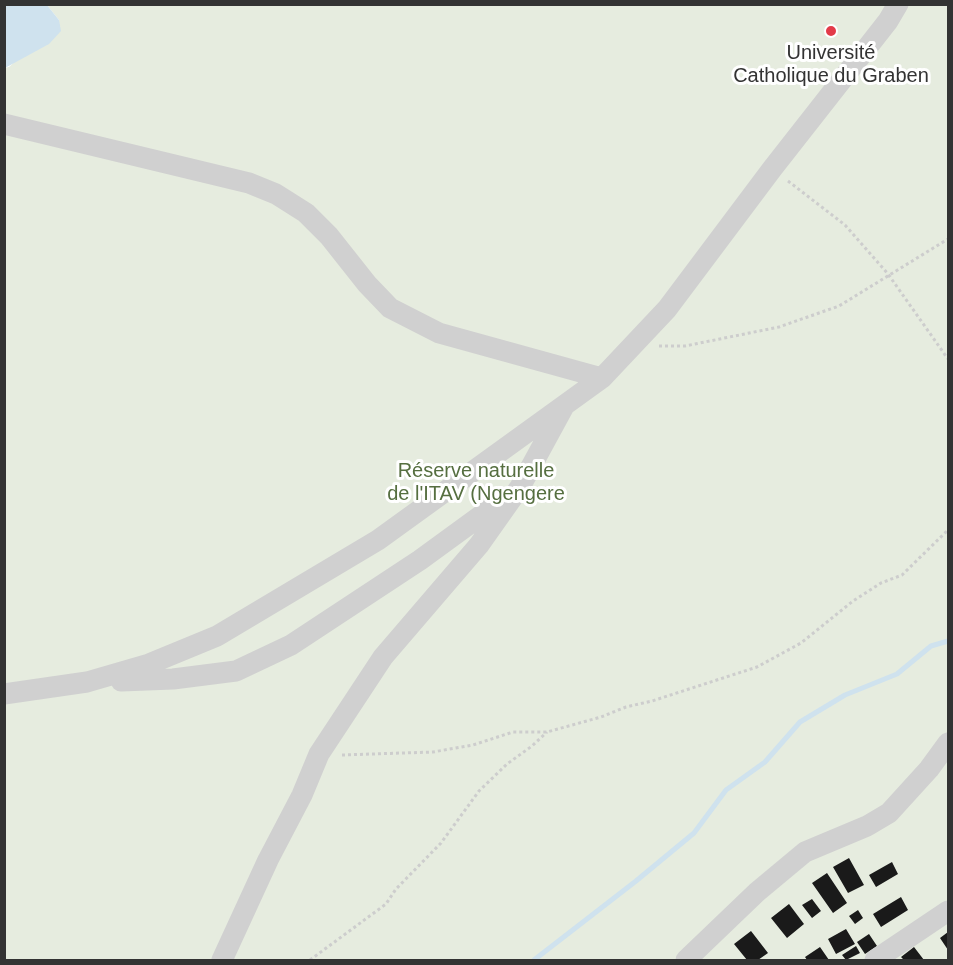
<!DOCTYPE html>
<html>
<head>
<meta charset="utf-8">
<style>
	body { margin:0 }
	#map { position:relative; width:953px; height:965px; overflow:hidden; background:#fff; font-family:Helvetica,sans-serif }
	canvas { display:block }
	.frame { position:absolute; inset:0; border:6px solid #333; pointer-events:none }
</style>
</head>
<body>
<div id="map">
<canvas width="953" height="965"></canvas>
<div class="frame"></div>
</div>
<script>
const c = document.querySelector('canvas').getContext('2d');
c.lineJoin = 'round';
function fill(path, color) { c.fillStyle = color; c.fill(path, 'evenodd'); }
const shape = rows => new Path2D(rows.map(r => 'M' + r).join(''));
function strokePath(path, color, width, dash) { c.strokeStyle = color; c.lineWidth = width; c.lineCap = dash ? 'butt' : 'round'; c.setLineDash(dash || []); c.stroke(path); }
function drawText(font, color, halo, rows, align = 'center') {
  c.font = font + ' Helvetica,sans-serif'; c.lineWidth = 6; c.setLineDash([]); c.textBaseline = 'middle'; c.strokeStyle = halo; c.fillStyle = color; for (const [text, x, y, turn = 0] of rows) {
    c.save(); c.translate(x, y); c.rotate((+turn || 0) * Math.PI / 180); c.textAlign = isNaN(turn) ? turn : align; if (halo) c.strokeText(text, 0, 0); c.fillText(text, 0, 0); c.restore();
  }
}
const green = shape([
	[47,5,948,5,948,960,5,960,4,68,9,67,59,20]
]);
const water = shape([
	[5,4,47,5,59,20,61,31,49,44,5,68]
]);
const stream = shape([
	[534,960,636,881,694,833,726,790,765,762,800,722,845,695,897,674,931,646,948,641]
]);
const building = shape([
	[849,858,864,885,848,893,833,867],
	[892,862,898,874,876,887,869,875],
	[827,873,847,903,833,913,812,883],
	[901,897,908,910,881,927,873,914],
	[812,899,821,911,812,918,802,905],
	[789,904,804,924,787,938,771,918],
	[858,910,863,918,855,924,849,916],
	[846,929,855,944,836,954,828,939],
	[751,931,768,953,758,960,747,960,734,944],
	[948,932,948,950,940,938],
	[869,934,877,946,865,954,857,942],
	[856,946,860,953,846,960,842,955],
	[820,947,829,960,807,960,805,957],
	[914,947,924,960,904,960,901,957]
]);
const path = shape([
	[788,181,845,225,888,274,948,359],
	[659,346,685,346,779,327,839,306,948,239],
	[342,755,433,752,473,745,513,732,547,732,601,717,626,707,652,701,757,667,801,643,853,601,881,583,902,575,948,530],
	[310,960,386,904,396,889,441,843,479,791,507,764,532,746,547,732]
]);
const minor = shape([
	[4,124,249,183,276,194,306,213,329,236,367,284,390,308,439,333,602,378],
	[121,681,173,679,236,671,291,645,420,560,505,498],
	[4,694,87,682,149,664,217,636,378,540,602,378,667,309,772,169,888,21,898,4],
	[222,960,268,860,302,795,319,754,383,657,479,545,520,487,563,408],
	[686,960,757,892,805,852,867,826,889,813,929,769,948,743],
	[875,960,948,911]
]);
const markers = [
	[831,31,6,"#e33b49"]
];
const poiNames = [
	["Université",831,53],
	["Catholique du Graben",831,76]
];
const parkNames = [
	["Réserve naturelle",476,471],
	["de l'ITAV (Ngengere",476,494]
];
fill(green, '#e6ecdf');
fill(water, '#cfe2ee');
strokePath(stream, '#cfe2ee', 5);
fill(building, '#1a1a1a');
strokePath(path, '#cdcdcd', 3, [3, 3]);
strokePath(minor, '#d0d0d0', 21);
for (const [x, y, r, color] of markers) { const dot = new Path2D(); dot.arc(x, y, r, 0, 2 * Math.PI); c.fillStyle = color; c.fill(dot); strokePath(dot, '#fff', 2); }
drawText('20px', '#333', '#fff', poiNames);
drawText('20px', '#566f40', '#fff', parkNames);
</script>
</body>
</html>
